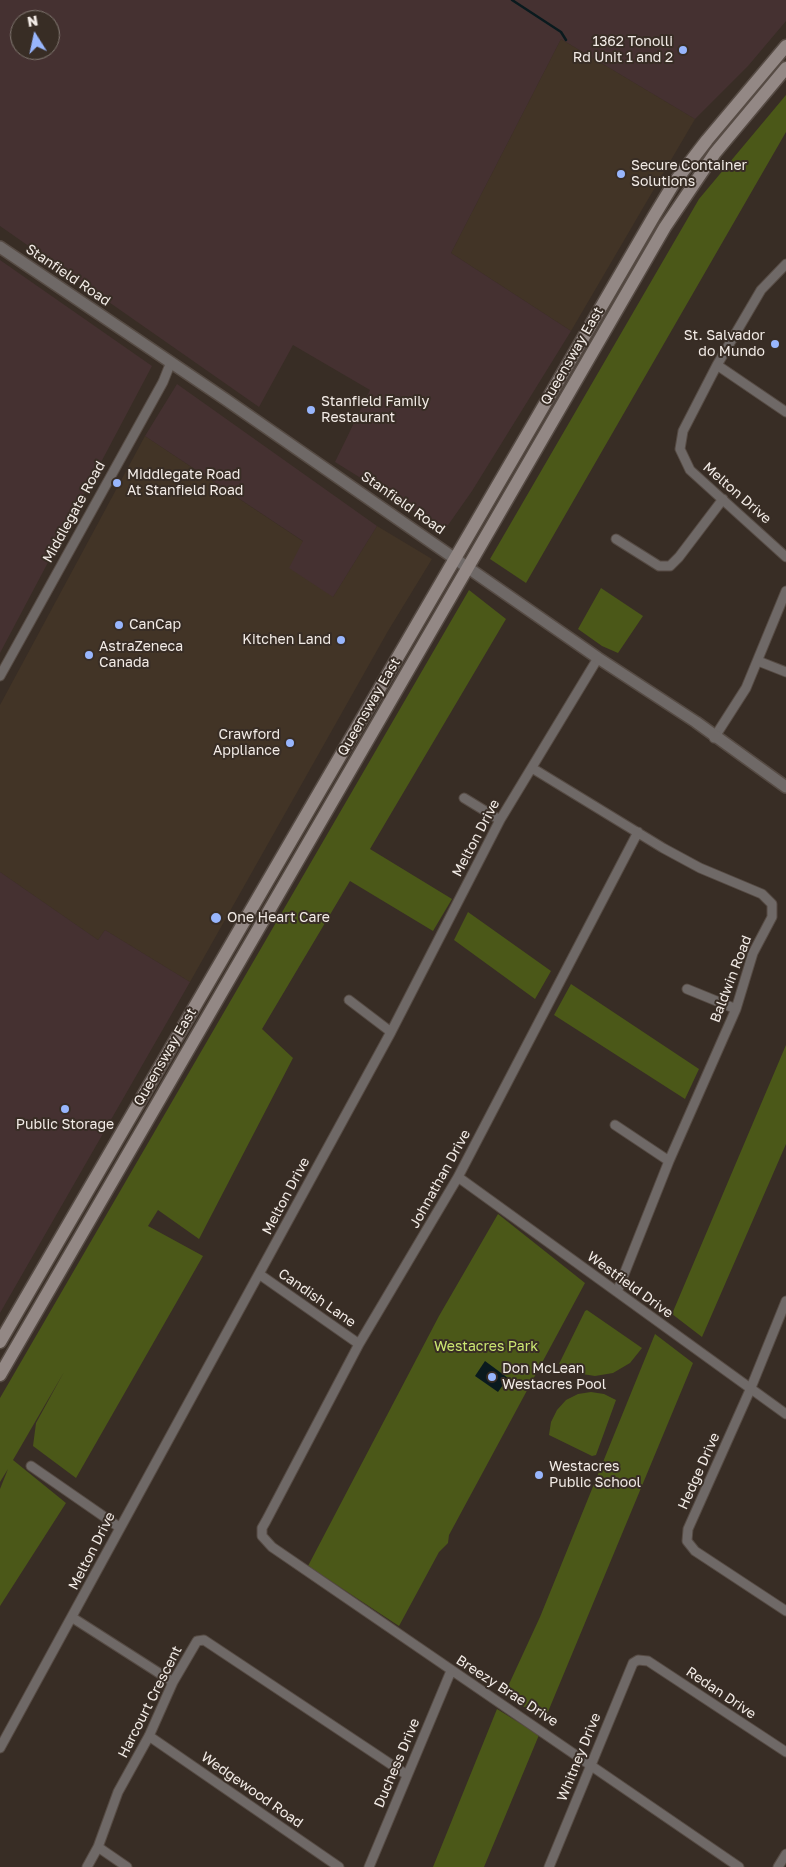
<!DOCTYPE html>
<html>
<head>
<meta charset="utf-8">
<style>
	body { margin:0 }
	#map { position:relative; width:786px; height:1867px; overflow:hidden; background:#382d25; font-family:"Golos Text",sans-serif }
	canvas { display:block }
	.north { position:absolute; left:10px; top:10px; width:50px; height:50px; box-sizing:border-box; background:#382d25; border:1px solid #827972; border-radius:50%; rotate:350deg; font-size:14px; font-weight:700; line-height:20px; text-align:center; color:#f2ebe6 }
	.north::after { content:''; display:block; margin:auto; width:18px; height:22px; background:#98b6fd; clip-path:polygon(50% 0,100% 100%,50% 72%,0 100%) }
</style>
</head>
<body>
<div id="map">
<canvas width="786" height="1867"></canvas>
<div class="north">N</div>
</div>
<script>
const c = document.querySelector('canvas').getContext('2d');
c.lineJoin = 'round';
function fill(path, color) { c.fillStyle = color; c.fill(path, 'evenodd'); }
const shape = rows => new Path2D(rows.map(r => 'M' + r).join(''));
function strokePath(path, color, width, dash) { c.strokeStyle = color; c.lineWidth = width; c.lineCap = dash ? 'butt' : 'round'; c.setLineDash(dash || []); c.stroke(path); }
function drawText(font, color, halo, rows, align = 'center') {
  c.font = font + ' "Golos Text",sans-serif'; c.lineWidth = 4; c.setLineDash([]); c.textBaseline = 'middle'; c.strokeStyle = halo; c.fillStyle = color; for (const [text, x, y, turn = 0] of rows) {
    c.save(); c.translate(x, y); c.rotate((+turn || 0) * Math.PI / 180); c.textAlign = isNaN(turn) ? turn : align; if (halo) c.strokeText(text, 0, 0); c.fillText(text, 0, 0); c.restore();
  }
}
const commercial = shape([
	[561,39,695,119,571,331,451,253],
	[145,436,304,542,333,597,377,526,432,559,388,631,190,982,105,930,98,940,0,872,0,705]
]);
const industrial = shape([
	[0,0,786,0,786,21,748,66,695,119,561,39,451,253,571,331,472,491,446,528,433,523,335,462,370,390,293,345,259,407,0,226],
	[20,20,50,20,50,50,20,50],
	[0,260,152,366,0,653],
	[177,384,377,526,333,597,289,568,303,541,145,436],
	[0,872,98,940,105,930,190,982,0,1313]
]);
const green = shape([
	[786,95,786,132,526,583,490,559,699,199],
	[601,588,643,616,618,653,602,646,578,629],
	[469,590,506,619,370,849,452,899,433,931,350,881,262,1029,293,1058,199,1239,158,1210,148,1226,203,1256,76,1478,33,1446,36,1423,64,1372,13,1460,66,1503,0,1606,0,1489,8,1469,0,1482,0,1398],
	[468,912,551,971,535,999,454,940],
	[571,984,699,1069,685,1099,554,1015],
	[786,1045,786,1144,702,1337,672,1314],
	[498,1214,585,1283,449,1535,448,1543,439,1552,399,1626,308,1566,439,1316],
	[587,1310,642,1348,630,1363,613,1373,595,1376,576,1373,559,1364,585,1311],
	[655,1334,693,1363,545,1719,504,1695,540,1617],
	[591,1392,604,1394,616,1400,596,1455,592,1456,549,1435,551,1422,557,1410,566,1400,578,1394],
	[497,1709,539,1735,484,1867,433,1867]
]);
const water = shape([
	[485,1361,508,1378,498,1392,475,1376]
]);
const stream = shape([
	[512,0,561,32,566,40]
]);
const minor = shape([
	[786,264,761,290,717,365,683,431,680,449,690,470,786,557],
	[717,365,786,412],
	[616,539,659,566,670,566,679,557,723,499],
	[758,661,786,672],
	[0,676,163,382,171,362],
	[714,738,746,688,786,591],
	[532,768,663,848,700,868,762,894,772,904,772,917,753,953,736,1009,669,1161,617,1292],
	[464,798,500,820],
	[638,832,458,1177,359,1344,266,1521,262,1528,262,1536,272,1547,739,1867],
	[687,989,736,1009],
	[349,1000,391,1032],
	[615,1125,669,1161],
	[458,1177,786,1414],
	[259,1274,359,1344],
	[786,1301,750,1390,688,1529,687,1541,695,1551,786,1611],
	[31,1466,119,1527],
	[73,1618,173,1682],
	[149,1736,339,1867],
	[0,1748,391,1032,500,820,598,658],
	[98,1847,127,1867],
	[87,1867,98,1847,118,1792,149,1736,173,1682,197,1641,204,1640,407,1775],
	[369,1867,451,1671],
	[549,1867,633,1663,638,1660,648,1661,786,1752],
	[778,1867,786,1854]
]);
const tertiary = shape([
	[0,247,225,399,598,658,696,722,786,787]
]);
const secondary = shape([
	[0,1342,654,216,674,183,707,140,786,46],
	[0,1375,665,227,715,153,786,68]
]);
const markers = [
	[683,50,5,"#98b6fd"],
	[621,174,5,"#98b6fd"],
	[775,344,5,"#98b6fd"],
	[311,410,5,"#98b6fd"],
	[117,483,5,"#98b6fd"],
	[119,625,5,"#98b6fd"],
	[341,640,5,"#98b6fd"],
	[89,655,5,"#98b6fd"],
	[290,743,5,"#98b6fd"],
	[216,918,6,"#98b6fd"],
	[65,1109,5,"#98b6fd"],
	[492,1377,5,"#98b6fd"],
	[539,1475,5,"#98b6fd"]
];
const poiNames = [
	["1362 Tonolli",673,42,"right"],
	["Rd Unit 1 and 2",673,58,"right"],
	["Secure Container",631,166],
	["Solutions",631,182],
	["St. Salvador",765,336,"right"],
	["do Mundo",765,352,"right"],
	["Stanfield Family",321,402],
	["Restaurant",321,418],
	["Middlegate Road",127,475],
	["At Stanfield Road",127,491],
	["CanCap",129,625],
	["Kitchen Land",331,640,"right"],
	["AstraZeneca",99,647],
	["Canada",99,663],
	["Crawford",280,735,"right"],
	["Appliance",280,751,"right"],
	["One Heart Care",227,918],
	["Public Storage",65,1125,"center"],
	["Don McLean",502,1369],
	["Westacres Pool",502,1385],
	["Westacres",549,1467],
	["Public School",549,1483]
];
const streetNames = [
	["Stanfield Road",68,275,34],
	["Queensway East",572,356,-60],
	["Melton Drive",737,493,41],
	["Stanfield Road",403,503,35],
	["Middlegate Road",74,512,-61],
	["Queensway East",369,707,-60],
	["Melton Drive",476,838,-62],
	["Baldwin Road",731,979,-69],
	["Queensway East",165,1057,-60],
	["Johnathan Drive",440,1179,-61],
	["Melton Drive",286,1196,-62],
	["Westfield Drive",630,1285,36],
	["Candish Lane",317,1298,35],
	["Hedge Drive",699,1471,-66],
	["Melton Drive",92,1551,-63],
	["Breezy Brae Drive",507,1691,33],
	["Redan Drive",721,1693,34],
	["Harcourt Crescent",150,1702,-63],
	["Whitney Drive",579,1757,-68],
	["Duchess Drive",397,1763,-67],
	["Wedgewood Road",252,1790,35]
];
const parkNames = [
	["Westacres Park",486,1347]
];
fill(commercial, '#423426');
fill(industrial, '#453131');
fill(green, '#4b5818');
fill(water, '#0a1a1e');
strokePath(stream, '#0a1a1e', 2.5);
strokePath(minor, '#564b44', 11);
strokePath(tertiary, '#564b44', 14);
strokePath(secondary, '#564b44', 15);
strokePath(minor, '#6f6967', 9);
strokePath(tertiary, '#6f6967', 11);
strokePath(secondary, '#938885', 12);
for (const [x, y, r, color] of markers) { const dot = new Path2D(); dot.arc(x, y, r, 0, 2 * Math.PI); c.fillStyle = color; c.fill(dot); strokePath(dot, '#382d25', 2); }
drawText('14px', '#f2ebe6', '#382d25', poiNames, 'left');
drawText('14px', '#f2ebe6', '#382d25', streetNames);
drawText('14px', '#cbe671', '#382d25', parkNames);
</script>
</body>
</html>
